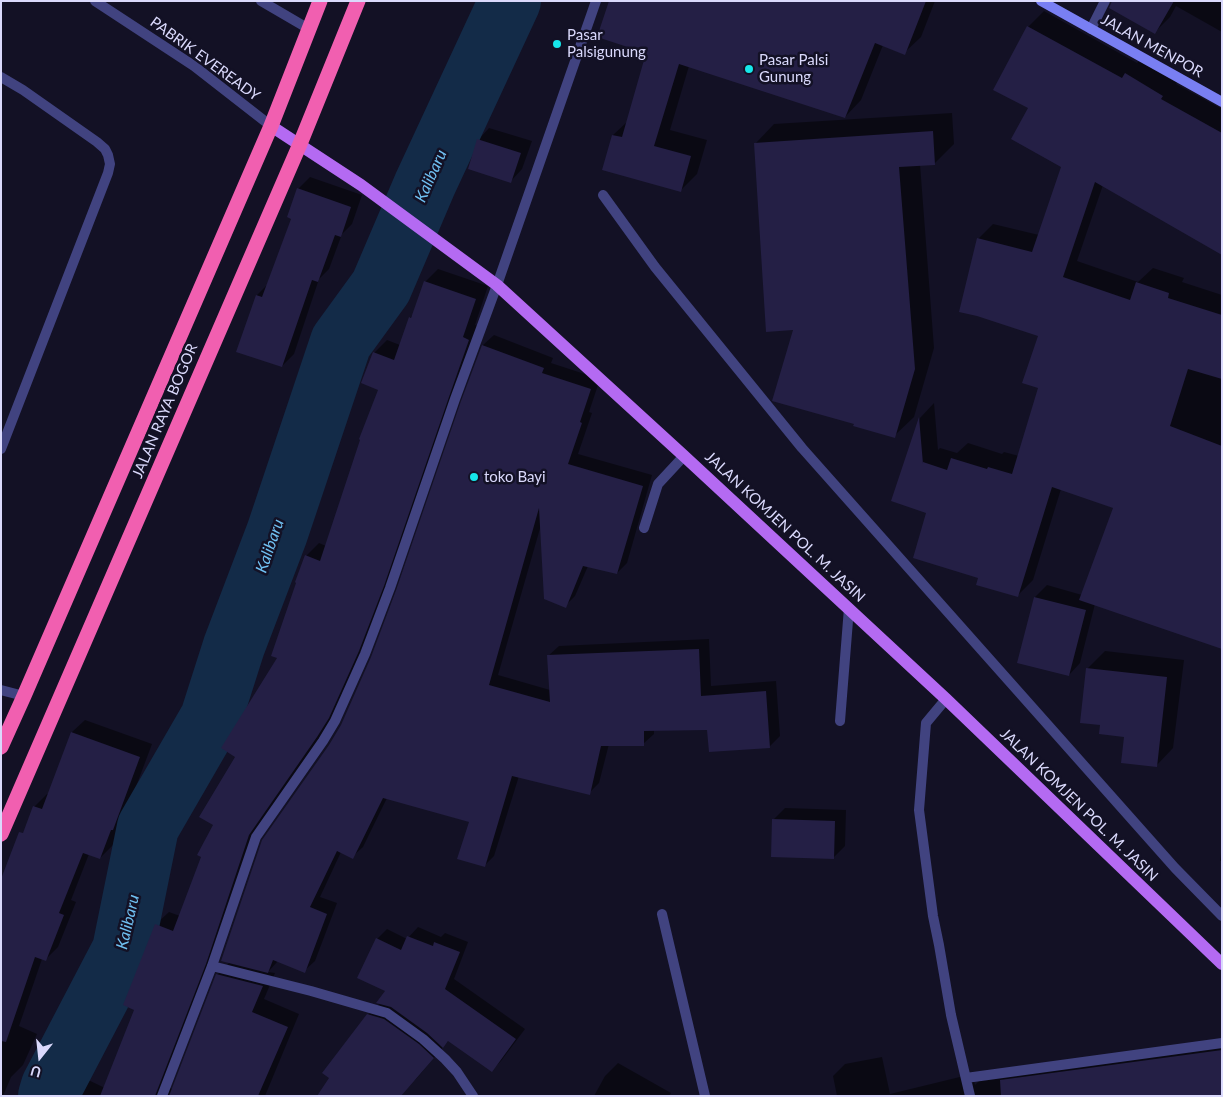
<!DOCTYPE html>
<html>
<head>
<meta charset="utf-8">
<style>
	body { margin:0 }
	#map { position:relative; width:1223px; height:1097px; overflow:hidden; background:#131125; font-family:Lato,sans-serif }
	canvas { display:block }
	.frame { position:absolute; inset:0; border:2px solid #dad9fc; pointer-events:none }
	.north { position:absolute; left:15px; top:1032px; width:50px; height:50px; -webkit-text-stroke:4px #131125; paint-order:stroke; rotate:196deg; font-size:14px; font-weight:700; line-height:20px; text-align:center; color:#dad9fc }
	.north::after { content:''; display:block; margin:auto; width:18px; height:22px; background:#dad9fc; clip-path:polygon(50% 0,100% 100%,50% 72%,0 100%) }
</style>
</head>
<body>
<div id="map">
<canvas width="1223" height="1097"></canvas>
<div class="frame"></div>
<div class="north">U</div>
</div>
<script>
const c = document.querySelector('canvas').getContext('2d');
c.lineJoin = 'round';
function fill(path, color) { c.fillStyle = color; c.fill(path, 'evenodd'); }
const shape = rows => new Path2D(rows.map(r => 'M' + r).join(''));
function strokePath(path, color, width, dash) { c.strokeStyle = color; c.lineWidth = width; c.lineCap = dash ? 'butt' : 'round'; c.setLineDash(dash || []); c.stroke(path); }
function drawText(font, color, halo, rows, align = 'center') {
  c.font = font + ' Lato,sans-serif'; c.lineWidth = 5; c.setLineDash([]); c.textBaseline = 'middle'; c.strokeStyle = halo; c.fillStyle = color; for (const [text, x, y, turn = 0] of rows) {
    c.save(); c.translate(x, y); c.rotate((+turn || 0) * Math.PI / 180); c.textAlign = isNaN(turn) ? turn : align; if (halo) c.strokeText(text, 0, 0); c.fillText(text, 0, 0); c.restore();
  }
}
const shadow = shape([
	[610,1,935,1,921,37,904,53,883,45,861,100,845,117,689,66,670,130,707,140,697,174,681,190,604,169,613,135,628,121,647,52],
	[1114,1,1222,1,1222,32,1176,6,1170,17,1155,32],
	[1044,11,1137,63,1141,59,1178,80,1176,84,1222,109,1222,253,1103,185,1077,261,1138,282,1153,268,1184,278,1182,282,1222,295,1222,648,1095,604,1080,663,1069,675,1018,662,1035,597,1047,585,1082,595,1114,508,1061,489,1033,580,1018,595,980,577,928,512,893,501,920,418,934,403,938,450,940,448,957,453,968,443,1002,454,1004,452,1019,456,1040,387,1039,335,978,239,993,224,1039,235,1062,166,1030,108,1028,27],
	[952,113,954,144,935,163,920,164,934,348,914,417,894,436,794,329,755,144,774,124],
	[489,128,532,141,522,169,511,181,478,140],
	[310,177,362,195,352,224,342,234,329,269,319,279,294,354,282,366,238,351,257,295,267,285,292,218,298,189],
	[438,269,488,286,475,325,481,327,396,572,330,723,262,821,169,1087,173,1090,217,975,230,962,330,746,342,725,372,657,483,345,494,335,553,358,551,363,600,379,589,412,592,413,578,454,652,475,627,563,617,573,588,566,575,596,565,606,541,525,498,675,550,690,548,656,559,646,709,639,711,686,776,681,780,736,770,746,709,729,654,730,654,734,643,744,609,744,599,783,589,793,519,776,494,856,484,866,470,822,387,798,363,847,352,857,341,852,320,897,337,903,315,961,304,971,278,961,268,972,275,973,264,999,299,1014,265,1096,67,1096,69,1090,82,1077,105,1088,136,1009,156,924,169,912,180,916,215,824,237,756,278,658,306,556,319,543,326,546,379,389,374,353,387,340,400,345,410,318,414,313,425,282],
	[1105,651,1184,660,1173,748,1156,766,1126,736,1101,724,1081,722,1088,668],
	[85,720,152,744,125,816,122,820,113,845,100,858,89,854,71,900,76,902,58,947,45,960,42,959,19,1026,37,1034,23,1065,11,1077,3,1096,1,1096,1,888,34,807,47,794,49,794,72,732],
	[785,808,846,810,845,846,833,858,773,820],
	[1222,845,1222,861,1220,861],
	[418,927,441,937,445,933,468,942,454,979,525,1029,501,1061,492,1070,449,1040,417,1078,403,1091,368,1015,380,1003,386,991,359,977,377,939,387,929,407,939],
	[1222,1041,1222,1096,837,1096,833,1076,845,1064,882,1057,890,1094,972,1074,975,1085,987,1073],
	[618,1063,671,1093,669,1096,594,1096,605,1076]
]);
const river = shape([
	[49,1096,52,1086,123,950,148,827,211,718,234,646,277,533,341,342,381,287,425,184,510,1]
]);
const building = shape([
	[609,1,926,1,905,55,875,43,845,118,679,64,654,146,691,156,681,192,602,170,612,135,622,137,646,53,597,37],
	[1112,1,1174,1,1155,34,1109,8],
	[1027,26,1122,78,1125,73,1163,96,1161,99,1222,133,1222,255,1095,182,1063,277,1130,300,1136,282,1169,293,1168,298,1222,315,1222,379,1188,369,1170,426,1222,446,1222,649,1079,600,1113,508,1052,487,1018,597,976,585,978,578,913,558,926,513,891,501,919,417,923,464,923,462,947,470,951,458,987,469,988,467,1012,474,1038,388,1022,383,1038,336,977,316,959,312,977,238,1032,252,1061,167,1011,139,1028,108,993,90],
	[933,131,935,165,899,167,915,369,895,438,853,426,854,424,772,401,793,330,766,332,754,143],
	[477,139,521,153,511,183,468,169],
	[297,188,351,207,341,237,335,235,318,282,312,280,282,367,236,352,256,295,262,297,291,219,287,217],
	[424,281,476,299,463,337,469,340,449,397,384,586,359,651,329,718,317,737,249,835,206,964,155,1096,100,1096,134,1010,123,1005,155,924,173,931,201,857,197,855,213,825,199,817,235,757,221,748,277,658,271,656,296,583,295,582,305,555,320,561,360,440,359,439,378,390,361,383,373,352,394,360,409,317,411,318],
	[482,345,544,368,542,373,591,389,580,422,582,423,568,464,643,486,617,574,583,566,566,608,544,599,539,508,489,685,550,702,547,655,699,649,701,696,766,691,770,748,709,752,707,730,644,731,644,746,601,746,590,795,512,776,485,867,457,859,469,822,383,798,353,859,337,851,310,907,327,914,305,973,273,960,268,973,221,961,262,840,329,745,341,725,371,657,396,590,461,401],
	[1034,597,1086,610,1069,676,1017,663],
	[1086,668,1167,677,1157,767,1121,763,1124,737,1099,734,1100,725,1080,723],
	[71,732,140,757,113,830,111,830,100,859,83,853,59,913,64,915,46,961,35,957,6,1042,1,1041,1,879,19,832,23,833,33,806,42,809],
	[772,819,835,821,834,859,771,857],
	[407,936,433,946,434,942,460,952,445,989,516,1039,492,1072,448,1041,443,1048,427,1033,391,1007,376,1003,385,991,357,978,376,938,401,950],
	[216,974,263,986,252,1012,288,1027,258,1096,169,1096],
	[367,1014,384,1019,419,1044,434,1058,401,1096,317,1096,329,1078,322,1073],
	[1222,1050,1222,1096,1001,1096,1000,1080]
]);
const lane = shape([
	[261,1,309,29],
	[1091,29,1105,1],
	[1,77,23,90,97,142,105,149,108,155,110,164,108,173,1,449],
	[1,690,24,696]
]);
const street = shape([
	[95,1,194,66,271,126],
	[603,195,655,267,802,448,1175,868,1222,916],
	[644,528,658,484,684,456],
	[946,699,926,723,919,810,933,916,939,945,951,1015,970,1096],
	[840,721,849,608],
	[662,914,705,1096],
	[212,966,311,991,387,1013,423,1039,445,1059,457,1072,473,1096],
	[966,1078,1222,1043],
	[162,1096,212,966,256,837,323,741,335,721,365,654,390,588,455,399,497,285,596,1]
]);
const secondary = shape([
	[1041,1,1222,102]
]);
const primary = shape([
	[271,126,361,185,497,285,684,456,946,699,1222,964]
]);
const highway = shape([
	[1,747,24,696,271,126,320,1],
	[1,834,300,144,358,1]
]);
const markers = [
	[557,44,5,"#16e6ea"],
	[749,69,5,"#16e6ea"],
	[474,477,5,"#16e6ea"]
];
const poiNames = [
	["Pasar",567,35],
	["Palsigunung",567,52],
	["Pasar Palsi",759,60],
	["Gunung",759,77],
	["toko Bayi",484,477]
];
const streetNames = [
	["JALAN MENPOR",1152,46,29],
	["PABRIK EVEREADY",205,59,36],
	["JALAN RAYA BOGOR",165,411,-67],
	["JALAN KOMJEN POL. M. JASIN",785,527,43],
	["JALAN KOMJEN POL. M. JASIN",1079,805,44]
];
const waterNames = [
	["Kalibaru",431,176,-66],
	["Kalibaru",270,546,-71],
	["Kalibaru",128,922,-77]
];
fill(shadow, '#0007');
strokePath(river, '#132b48', 62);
fill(building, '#241f45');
strokePath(lane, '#414380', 10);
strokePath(street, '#414380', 10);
strokePath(secondary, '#797ff3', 10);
strokePath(primary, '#b46af2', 12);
strokePath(highway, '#f15fb0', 15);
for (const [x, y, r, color] of markers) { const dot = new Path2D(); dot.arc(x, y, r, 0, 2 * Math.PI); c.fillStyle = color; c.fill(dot); strokePath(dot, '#131125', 2); }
drawText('15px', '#dad9fc', '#131125', poiNames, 'left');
drawText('15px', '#dad9fc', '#131125', streetNames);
drawText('italic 16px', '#70c0f2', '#131125', waterNames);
</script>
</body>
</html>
